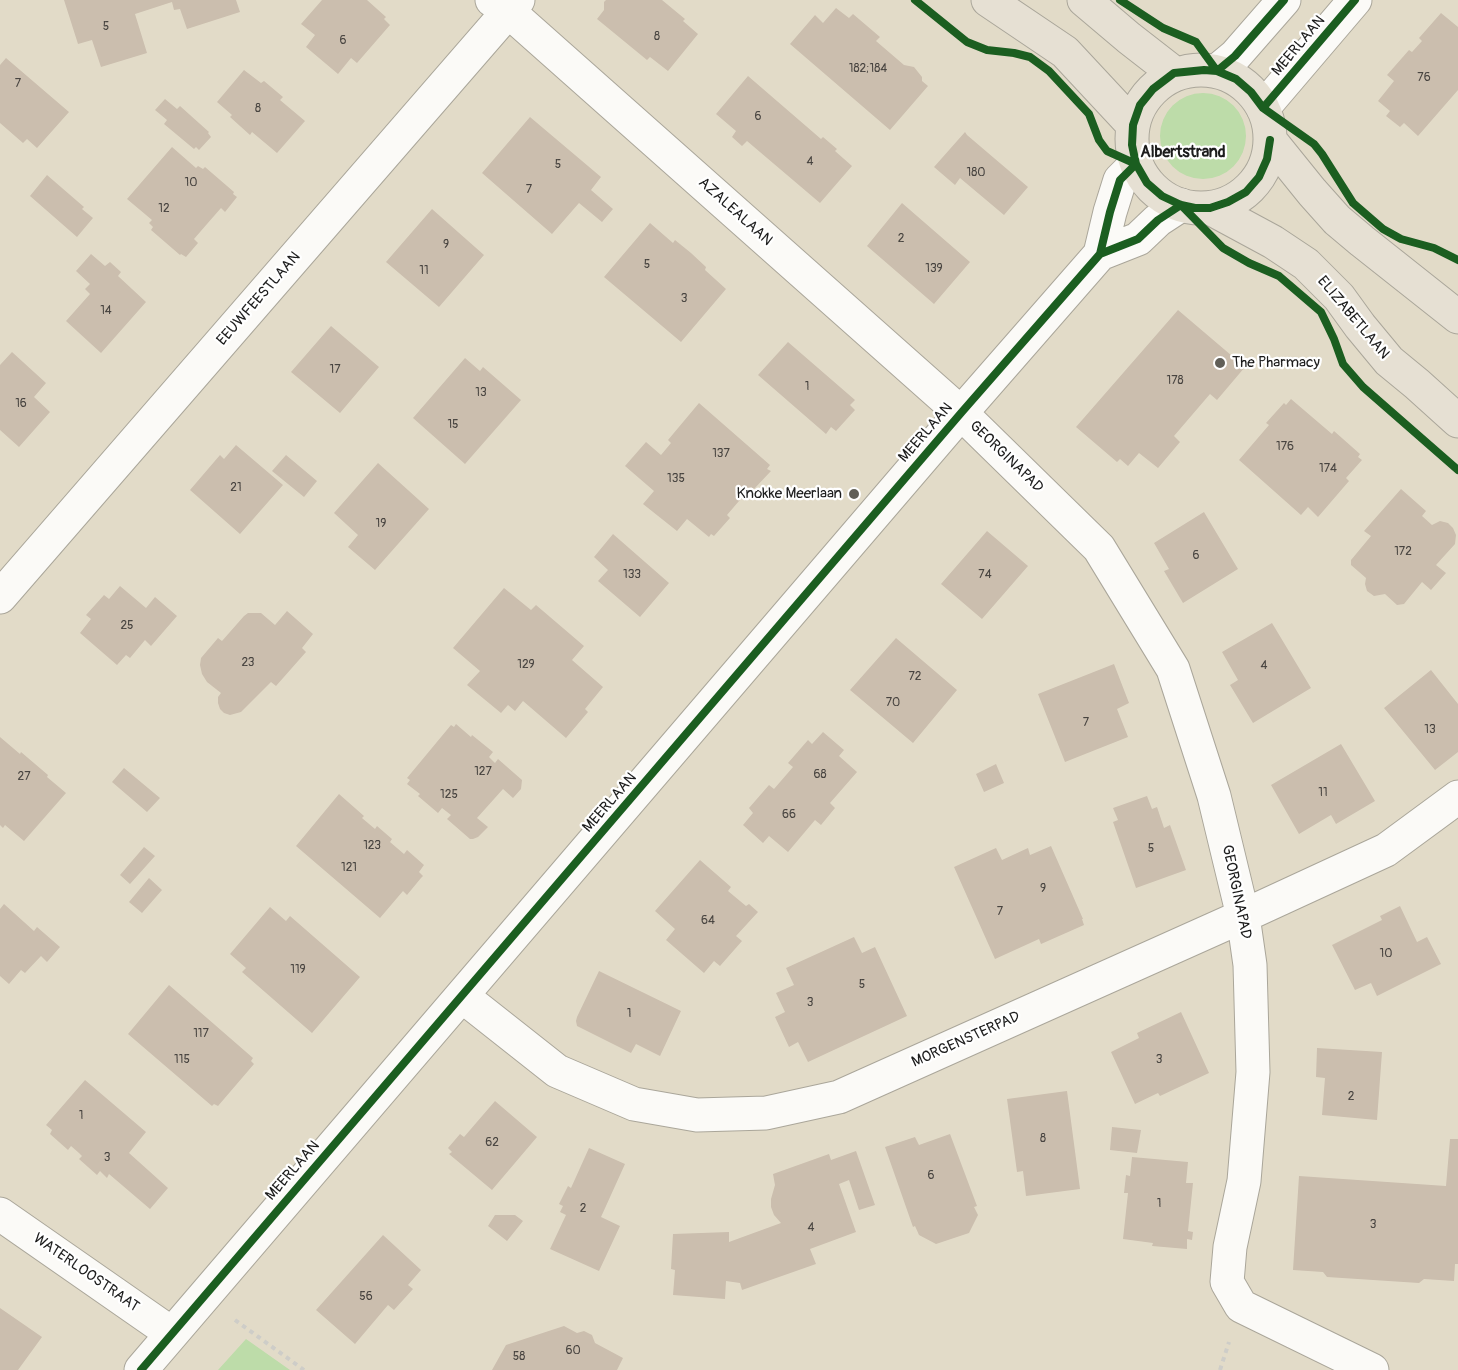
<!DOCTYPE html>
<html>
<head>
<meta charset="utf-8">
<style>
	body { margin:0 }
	canvas { display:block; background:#e2dbc8 }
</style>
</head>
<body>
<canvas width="1458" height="1370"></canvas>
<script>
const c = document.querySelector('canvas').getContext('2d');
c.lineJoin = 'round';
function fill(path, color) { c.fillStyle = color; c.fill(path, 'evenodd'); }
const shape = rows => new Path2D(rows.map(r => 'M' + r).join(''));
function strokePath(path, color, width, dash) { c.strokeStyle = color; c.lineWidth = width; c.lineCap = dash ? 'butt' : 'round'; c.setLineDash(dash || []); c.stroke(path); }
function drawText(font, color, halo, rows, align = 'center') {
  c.font = font + ' Pangolin,sans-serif'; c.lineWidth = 4.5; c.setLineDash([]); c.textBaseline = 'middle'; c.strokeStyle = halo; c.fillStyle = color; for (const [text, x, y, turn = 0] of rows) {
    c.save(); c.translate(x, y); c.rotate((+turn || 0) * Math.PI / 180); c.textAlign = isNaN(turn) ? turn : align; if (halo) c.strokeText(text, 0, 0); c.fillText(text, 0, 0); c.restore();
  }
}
const green = shape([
	'1160 136a43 43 0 1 1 86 0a43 43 0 1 1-86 0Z',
	[246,1339,290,1370,218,1370]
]);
const building = shape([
	[64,0,236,0,240,12,187,29,180,9,174,10,172,2,135,14,147,53,101,67,92,40,78,44],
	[322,0,367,0,386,17,384,19,390,25,357,63,351,58,338,74,306,47,315,35,301,24],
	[606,0,662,0,685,19,683,21,698,34,668,71,650,57,647,60,597,19,604,10,604,2],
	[836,8,849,18,853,14,880,37,876,41,904,65,914,67,922,77,922,81,928,86,890,130,790,44,815,15,823,23],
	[1441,13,1458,27,1458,90,1418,136,1404,123,1400,127,1386,116,1390,111,1378,101,1394,81,1387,75,1409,50,1412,52,1422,41,1419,38],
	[6,58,69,112,37,148,27,139,23,143,0,123,0,65],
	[244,70,261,83,264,81,283,97,280,100,305,121,277,153,252,132,250,135,230,117,232,115,217,102],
	[748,76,821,139,823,137,837,149,835,151,852,166,820,203,747,141,742,146,732,137,736,131,716,114],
	[165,99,177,109,180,106,209,132,208,133,211,137,199,150,196,147,194,149,164,124,167,120,155,110],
	[530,117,601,177,591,190,613,209,602,222,579,203,552,234,482,173],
	[965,132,967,135,1028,187,1004,215,960,178,955,185,934,167],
	[172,147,196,168,198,166,203,169,205,167,234,192,233,194,237,197,225,212,221,208,207,224,194,239,198,243,186,257,181,254,180,255,151,230,153,227,149,223,152,220,127,199],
	[47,175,84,207,82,209,93,218,77,237,30,196],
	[902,203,970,262,934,304,867,246],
	[432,209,484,255,439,307,386,262],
	[650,223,673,243,675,240,691,253,706,267,705,270,726,289,681,342,604,277],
	[91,254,105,266,110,262,121,272,118,276,146,302,101,353,66,321,90,294,85,289,90,284,76,271],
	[1178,310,1245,367,1217,400,1210,394,1174,436,1180,442,1158,468,1139,453,1128,466,1120,459,1117,462,1076,427],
	[331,326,379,367,340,413,291,372],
	[788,342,855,400,850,405,855,410,836,431,831,427,826,434,758,375],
	[12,352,46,383,34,397,50,412,19,447,0,430,0,365],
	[465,358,480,371,483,367,521,400,465,464,413,418],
	[1291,399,1332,434,1334,431,1360,454,1358,457,1362,460,1346,478,1349,481,1318,517,1308,507,1301,515,1239,460,1269,425,1266,423,1284,403,1286,405],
	[699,403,770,465,767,469,771,471,754,489,751,487,727,515,730,518,714,536,711,534,709,537,687,519,677,531,643,504,654,491,625,466,646,442,661,455,671,443,668,440],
	[236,445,283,485,240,534,190,490,220,455,224,459],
	[286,455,317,481,304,497,272,471],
	[378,463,429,509,375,570,348,547,358,535,334,513],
	[1401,489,1426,511,1422,516,1432,525,1440,521,1448,523,1453,528,1456,535,1455,544,1436,565,1446,573,1431,590,1422,582,1404,604,1397,605,1385,594,1374,596,1367,591,1365,584,1366,578,1351,565,1351,560,1371,536,1364,531],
	[1204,512,1238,569,1183,603,1164,571,1169,569,1154,543],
	[987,531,1028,566,982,619,941,584],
	[613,534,669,583,640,617,598,581,608,570,594,557],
	[120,586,146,608,155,597,177,616,151,646,145,640,130,658,126,655,117,665,80,633,91,619,86,615,104,595,109,599],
	[504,588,531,610,536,605,584,646,572,660,603,687,585,709,588,712,566,738,523,701,515,711,508,705,501,713,467,685,480,671,453,648],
	[287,611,313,634,302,648,306,652,276,686,271,682,241,712,230,715,224,713,220,709,218,703,218,697,221,693,207,682,202,674,200,665,201,658,218,638,222,641,244,616,248,613,261,613,275,625],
	[1272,623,1311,688,1253,723,1230,685,1238,680,1222,652],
	[896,638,957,690,913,743,850,690],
	[1114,664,1129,703,1117,709,1128,737,1065,762,1038,694],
	[1431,670,1458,704,1458,752,1435,770,1384,708],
	[456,724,471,737,472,735,493,752,489,757,495,763,498,759,522,780,521,789,513,798,503,789,477,818,488,827,478,837,473,839,470,839,447,819,451,815,442,808,438,813,418,796,420,794,407,784,410,780,407,778,451,725,454,727],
	[823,732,844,750,839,756,857,772,830,803,835,808,821,825,815,820,788,852,769,836,763,843,743,825,753,813,749,808,769,785,774,789,793,767,788,763,808,740,812,744],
	[0,737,20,754,21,752,48,775,47,777,66,793,24,841,5,825,3,828,0,825],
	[1341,744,1375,801,1336,824,1331,815,1299,834,1271,785],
	[996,764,1004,783,984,792,976,774],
	[124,768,160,798,147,812,112,782],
	[339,794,364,816,362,818,375,829,377,826,392,839,390,842,404,854,407,850,424,865,419,872,423,876,421,878,407,895,403,891,380,918,296,846],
	[1147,796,1152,809,1157,807,1164,828,1170,825,1186,870,1136,888,1113,822,1118,820,1113,808],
	[1051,846,1083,919,1082,919,1084,925,1041,944,1039,939,995,959,954,867,996,848,1002,860,1028,848,1030,855],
	[144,847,155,856,130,884,120,875],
	[700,860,731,887,728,891,746,906,749,904,758,912,736,936,742,941,720,966,714,961,704,973,666,940,675,929,655,911],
	[149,878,162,890,142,913,129,902],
	[4,904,34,931,37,927,60,947,47,962,41,956,25,973,21,970,9,984,0,976,0,909],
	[1400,906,1417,942,1427,937,1441,964,1377,996,1371,983,1355,990,1332,945,1382,920,1380,916],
	[270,907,286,921,290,916,360,977,312,1033,242,972,246,968,230,954],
	[854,937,862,953,875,947,907,1016,808,1062,798,1042,789,1047,775,1017,785,1012,776,993,794,985,786,968],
	[599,971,681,1011,660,1056,636,1044,631,1053,577,1026,576,1021,577,1017],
	[169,985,253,1058,251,1061,254,1064,218,1106,214,1104,212,1106,128,1034],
	[1181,1012,1209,1073,1160,1096,1158,1093,1135,1104,1111,1052,1139,1038,1137,1033],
	[1317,1048,1382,1052,1377,1120,1322,1115,1325,1078,1316,1077],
	[85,1080,146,1132,129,1153,168,1188,150,1209,109,1174,107,1178,100,1171,97,1175,79,1159,82,1156,79,1153,71,1146,68,1150,50,1134,52,1130,46,1125],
	[1067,1091,1080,1189,1026,1196,1023,1171,1017,1172,1007,1099],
	[495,1101,537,1137,492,1190,449,1154,452,1152,448,1148,460,1134,464,1137],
	[1112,1127,1141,1130,1137,1153,1110,1150],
	[950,1134,977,1206,974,1207,978,1215,969,1233,936,1244,919,1235,915,1226,913,1227,885,1147,915,1137,919,1145],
	[1450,1139,1458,1139,1458,1264,1455,1264,1454,1281,1424,1279,1419,1283,1327,1277,1323,1272,1293,1270,1299,1176,1446,1186],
	[589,1148,625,1164,601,1217,620,1226,599,1271,550,1249,566,1215,560,1212,563,1206,559,1204,568,1186,571,1188],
	[856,1151,875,1205,859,1210,849,1180,839,1184,856,1232,810,1249,816,1264,742,1290,740,1283,726,1281,725,1299,673,1295,675,1270,671,1269,673,1234,729,1232,729,1242,781,1223,774,1215,771,1207,771,1199,775,1185,773,1174,829,1154,831,1160],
	[1132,1157,1188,1162,1186,1183,1193,1183,1188,1231,1193,1232,1192,1240,1187,1239,1187,1249,1152,1246,1153,1243,1123,1239,1128,1193,1124,1193,1126,1175,1130,1176],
	[495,1215,515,1215,523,1221,507,1241,488,1226],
	[383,1235,421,1270,408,1285,413,1289,394,1310,388,1305,355,1344,316,1310],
	[0,1308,42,1337,18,1370,0,1370],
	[564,1326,577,1333,584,1331,592,1335,595,1343,623,1358,617,1370,492,1370,506,1345]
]);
const path = shape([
	[235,1320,304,1370],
	[1220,1370,1229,1342]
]);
const street = shape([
	[492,0,508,11,961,413,1099,548,1173,669,1214,796,1243,916,1250,965,1253,1072,1244,1181,1230,1247,1227,1282,1241,1306,1372,1370],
	[1217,71,1235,56,1284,0],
	[1263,108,1355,0],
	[1100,254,1110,212,1120,180,1136,164],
	[0,597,518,0],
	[462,996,557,1071,634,1104,697,1115,766,1113,839,1097,1243,916,1386,850,1458,797],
	[0,1214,171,1333],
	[141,1370,961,413,1100,254,1138,239,1158,220,1181,205]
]);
const primary = shape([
	[988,0,1065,52,1133,125],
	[1084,0,1129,38,1174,73],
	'1132 139a69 69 0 1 1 138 0a69 69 0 1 1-138 0Z',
	[1270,140,1312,192,1337,220,1362,241,1458,317],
	[1210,208,1273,242,1306,264,1339,297,1360,326,1389,361,1417,384,1458,421]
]);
const cycleway = shape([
	[915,0,967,42,987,50,1014,53,1030,57,1049,71,1089,114,1099,140,1107,151,1136,164],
	[1120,0,1163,28,1196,42,1217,71],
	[1217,71,1235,56,1284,0],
	[1263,108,1355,0],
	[1270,140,1267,159,1259,177,1246,192,1228,202,1210,208,1195,208,1181,205,1162,196,1147,183,1136,164,1132,145,1133,125,1140,105,1153,89,1174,73,1204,70,1217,71,1236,79,1251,92,1263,108,1314,144,1322,154,1353,203,1383,229,1401,239,1434,248,1458,260],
	[1181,205,1223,248,1249,263,1279,276,1321,312,1334,339,1343,364,1363,387,1458,470],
	[1100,254,1110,212,1120,180,1136,164],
	[141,1370,961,413,1100,254,1138,239,1158,220,1181,205]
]);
const markers = [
	[1220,363,6,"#615f58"],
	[854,494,6,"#615f58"]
];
const numberNames = [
	["5",106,27],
	["8",657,37],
	["6",343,41],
	["182;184",868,69],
	["76",1424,78],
	["7",18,84],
	["8",258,109],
	["6",758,117],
	["4",810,162],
	["5",558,165],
	["180",976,173],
	["10",191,183],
	["7",529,190],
	["12",164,209],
	["2",901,239],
	["9",446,245],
	["5",647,265],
	["139",934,269],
	["11",424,271],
	["3",684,299],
	["14",106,311],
	["17",335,370],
	["178",1175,381],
	["1",807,387],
	["13",481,393],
	["16",21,404],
	["15",453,425],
	["176",1285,447],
	["137",721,454],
	["174",1328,469],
	["135",676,479],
	["21",236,488],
	["19",381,524],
	["172",1403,552],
	["6",1196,556],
	["133",632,575],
	["74",985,575],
	["25",127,626],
	["23",248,663],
	["129",526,665],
	["4",1264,666],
	["72",915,677],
	["70",893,703],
	["7",1086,723],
	["13",1430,730],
	["127",483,772],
	["68",820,775],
	["27",24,777],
	["11",1323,793],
	["125",449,795],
	["66",789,815],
	["123",372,846],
	["5",1151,849],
	["121",349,868],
	["9",1043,889],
	["7",1000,912],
	["64",708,921],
	["10",1386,954],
	["119",298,970],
	["5",862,985],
	["3",810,1003],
	["1",629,1014],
	["117",201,1034],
	["115",182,1060],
	["3",1159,1060],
	["2",1351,1097],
	["1",81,1116],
	["8",1043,1139],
	["62",492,1143],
	["3",107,1158],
	["6",931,1176],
	["1",1159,1204],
	["2",583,1209],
	["3",1373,1225],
	["4",811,1228],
	["56",366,1297],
	["60",573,1351],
	["58",519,1357]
];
const streetNames = [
	["MEERLAAN",1299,46,-50],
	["AZALEALAAN",735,212,42],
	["EEUWFEESTLAAN",259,299,-49],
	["ELIZABETLAAN",1353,318,50],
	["MEERLAAN",926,433,-49],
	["GEORGINAPAD",1006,457,44],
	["MEERLAAN",610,803,-49],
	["GEORGINAPAD",1236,892,78],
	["MORGENSTERPAD",966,1040,-24],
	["MEERLAAN",293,1171,-49],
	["WATERLOOSTRAAT",86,1273,35]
];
const poiNames = [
	["The Pharmacy",1232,363],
	["Knokke Meerlaan",842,494,"right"]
];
const neighbourhoodNames = [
	["Albertstrand",1183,153]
];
fill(green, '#bddca9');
fill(building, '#cbbeae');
strokePath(street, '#aaa69a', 35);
strokePath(primary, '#aaa69a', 35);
strokePath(path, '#cecdc8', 4, [4.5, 4.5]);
strokePath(street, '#fbfaf7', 33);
strokePath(primary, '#e6e0d3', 33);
strokePath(cycleway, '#1b5e20', 8);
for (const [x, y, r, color] of markers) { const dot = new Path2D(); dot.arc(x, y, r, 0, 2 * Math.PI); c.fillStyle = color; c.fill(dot); strokePath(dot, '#fff', 2); }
drawText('12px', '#484440', null, numberNames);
drawText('15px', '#1c1c1c', '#fff', streetNames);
drawText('15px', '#1c1c1c', '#fff', poiNames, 'left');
drawText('bold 16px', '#1c1c1c', '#fff', neighbourhoodNames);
</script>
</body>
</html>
